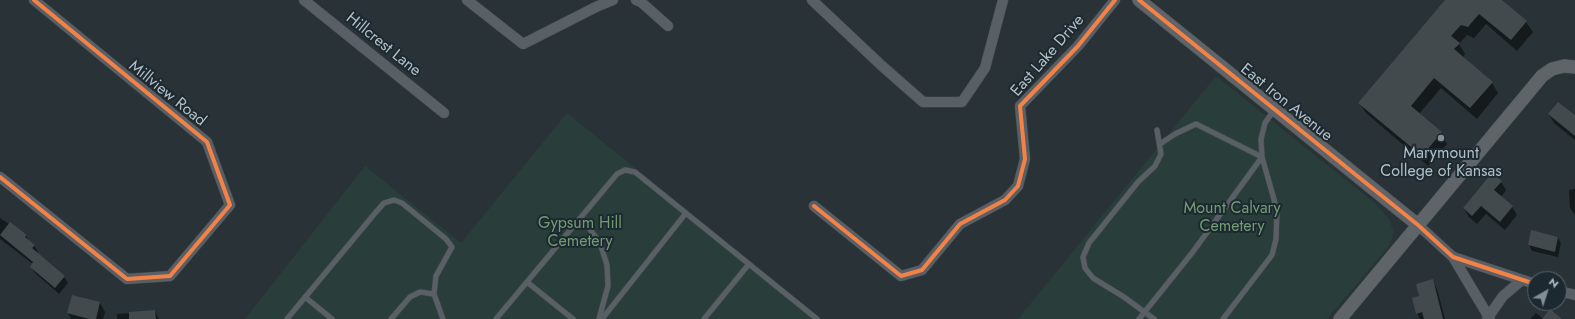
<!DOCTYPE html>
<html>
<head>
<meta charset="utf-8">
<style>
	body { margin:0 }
	#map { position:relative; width:1575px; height:319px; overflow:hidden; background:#293236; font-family:Jost,sans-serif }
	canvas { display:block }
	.north { position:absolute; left:1527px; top:271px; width:40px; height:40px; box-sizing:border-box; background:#1d2930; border:1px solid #59656c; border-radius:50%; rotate:39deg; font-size:11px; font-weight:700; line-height:16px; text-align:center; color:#b3bfc7 }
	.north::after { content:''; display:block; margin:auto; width:14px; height:18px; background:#838e94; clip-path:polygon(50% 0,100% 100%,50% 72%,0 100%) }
</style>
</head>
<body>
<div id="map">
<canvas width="1575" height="319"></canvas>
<div class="north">N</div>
</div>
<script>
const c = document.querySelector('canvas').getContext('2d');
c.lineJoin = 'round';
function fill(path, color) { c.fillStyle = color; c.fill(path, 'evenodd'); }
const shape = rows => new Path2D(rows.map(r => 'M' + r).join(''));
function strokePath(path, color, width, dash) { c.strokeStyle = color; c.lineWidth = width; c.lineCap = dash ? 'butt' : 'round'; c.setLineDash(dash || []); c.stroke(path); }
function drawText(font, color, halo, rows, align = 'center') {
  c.font = font + ' Jost,sans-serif'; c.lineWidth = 4; c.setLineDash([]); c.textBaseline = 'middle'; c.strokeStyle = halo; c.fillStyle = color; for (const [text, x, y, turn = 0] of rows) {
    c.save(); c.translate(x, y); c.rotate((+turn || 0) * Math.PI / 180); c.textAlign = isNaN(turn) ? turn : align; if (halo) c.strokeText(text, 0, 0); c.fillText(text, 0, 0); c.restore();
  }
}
const green = shape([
	[1216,76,1376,204,1389,219,1394,232,1389,246,1327,319,1018,319],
	[567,113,822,319,245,319,365,166,461,243]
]);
const shadow = shape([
	[1446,0,1501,0,1526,22,1533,32,1517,51,1486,24,1474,38,1467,35,1459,44,1465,54,1463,57,1492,83,1498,93,1477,119,1441,88,1419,114,1441,133,1447,144,1428,166,1366,113,1359,103],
	[1549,115,1575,116,1575,140,1554,123],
	[1501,182,1506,190,1501,197,1512,207,1517,215,1505,230,1486,214,1477,224,1469,217,1464,209],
	[1575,189,1575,214,1574,214,1570,208,1569,190],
	[0,218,26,235,29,242,34,245,38,252,36,254,64,277,68,283,59,294,35,273,31,267,33,264,0,239],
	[1558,238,1561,243,1558,257,1532,251,1529,245],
	[1432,280,1437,289,1445,319,1420,319,1417,313,1420,296],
	[72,296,100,303,105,312,103,319,71,319,68,313],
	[155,311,159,319,117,319,117,314],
	[1536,313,1543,319,1560,319,1530,319]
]);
const building = shape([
	[1445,0,1502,0,1527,21,1511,40,1479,14,1468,27,1461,25,1451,36,1460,43,1454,49,1493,82,1470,108,1434,78,1411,106,1442,132,1422,156,1358,103],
	[1558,102,1575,115,1575,136,1548,114],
	[1492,173,1502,181,1494,190,1513,206,1500,222,1481,206,1472,216,1463,208],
	[10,222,27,235,25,237,35,245,32,248,65,276,55,288,30,267,33,262,0,235],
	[1531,230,1558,237,1555,252,1528,245],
	[1433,279,1443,319,1424,319,1422,312,1416,314,1412,298,1419,296,1416,284],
	[72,295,100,302,96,319,89,319,67,313],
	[1550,309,1562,319,1542,319],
	[155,310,156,319,129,319,129,312]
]);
const lane = shape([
	[580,219,589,228,600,243,607,265,608,286,599,319],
	[527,282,573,319],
	[305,297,332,319],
	[287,319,376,212,384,203,394,200,402,203,446,239,452,247,436,276,434,294],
	[391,319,410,297,420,292,434,294,443,319],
	[496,319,617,174,625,170,635,172,817,319],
	[602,319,686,213],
	[704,319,749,264],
	[1139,319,1192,253,1262,157,1196,124,1175,134,1160,144],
	[1154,319,1124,297,1093,278,1085,268,1083,257,1089,243,1138,182,1155,166,1161,154,1157,130],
	[1223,319,1272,255,1276,239,1277,210,1262,157,1261,139,1265,123,1274,110]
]);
const street = shape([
	[304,0,444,113],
	[467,0,523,44,598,6,613,0],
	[636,0,641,2,668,26],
	[812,0,881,65,923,102,962,102,985,68,1003,0],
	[0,177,127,279,170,276,230,205,207,142,34,0],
	[814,206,901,276,922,270,960,224,1005,200,1018,186,1025,159,1020,106,1078,46,1115,0],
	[1418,225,1453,257,1535,284],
	[1453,257,1490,319],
	[1559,291,1575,295],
	[1487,319,1503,296,1522,280]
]);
const secondary = shape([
	[1139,0,1418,225],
	[1340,319,1542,76,1552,69,1564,66,1575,67]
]);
const cycleway = shape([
	[1139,0,1418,225,1453,257,1535,284],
	[0,177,127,279,170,276,230,205,207,142,34,0],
	[814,206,901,276,922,270,960,224,1005,200,1018,186,1025,159,1020,106,1078,46,1115,0]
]);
const markers = [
	[1441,138,4,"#838e94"]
];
const streetNames = [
	["Hillcrest Lane",383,45,39],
	["East Lake Drive",1048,56,-49],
	["Millview Road",167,94,39],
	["East Iron Avenue",1286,103,39]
];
const poiNames = [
	["Marymount",1441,154],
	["College of Kansas",1441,172]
];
const parkNames = [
	["Mount Calvary",1232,209],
	["Cemetery",1232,227],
	["Gypsum Hill",580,224],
	["Cemetery",580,242]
];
fill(green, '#293e3b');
fill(shadow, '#0007');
fill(building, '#424a4e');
strokePath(lane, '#474d51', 6);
strokePath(street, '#474d51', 11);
strokePath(secondary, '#474d51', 14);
strokePath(lane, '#596065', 5);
strokePath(street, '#596065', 10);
strokePath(secondary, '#5e6468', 13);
strokePath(cycleway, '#f48246', 4);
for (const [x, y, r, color] of markers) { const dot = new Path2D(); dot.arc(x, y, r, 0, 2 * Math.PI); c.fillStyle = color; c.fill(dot); strokePath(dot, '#1d2930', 1.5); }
drawText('16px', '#b3bfc7', '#1d2930', streetNames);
drawText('16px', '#b3bfc7', '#1d2930', poiNames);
drawText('16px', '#729c72', '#1d2930', parkNames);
</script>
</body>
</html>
